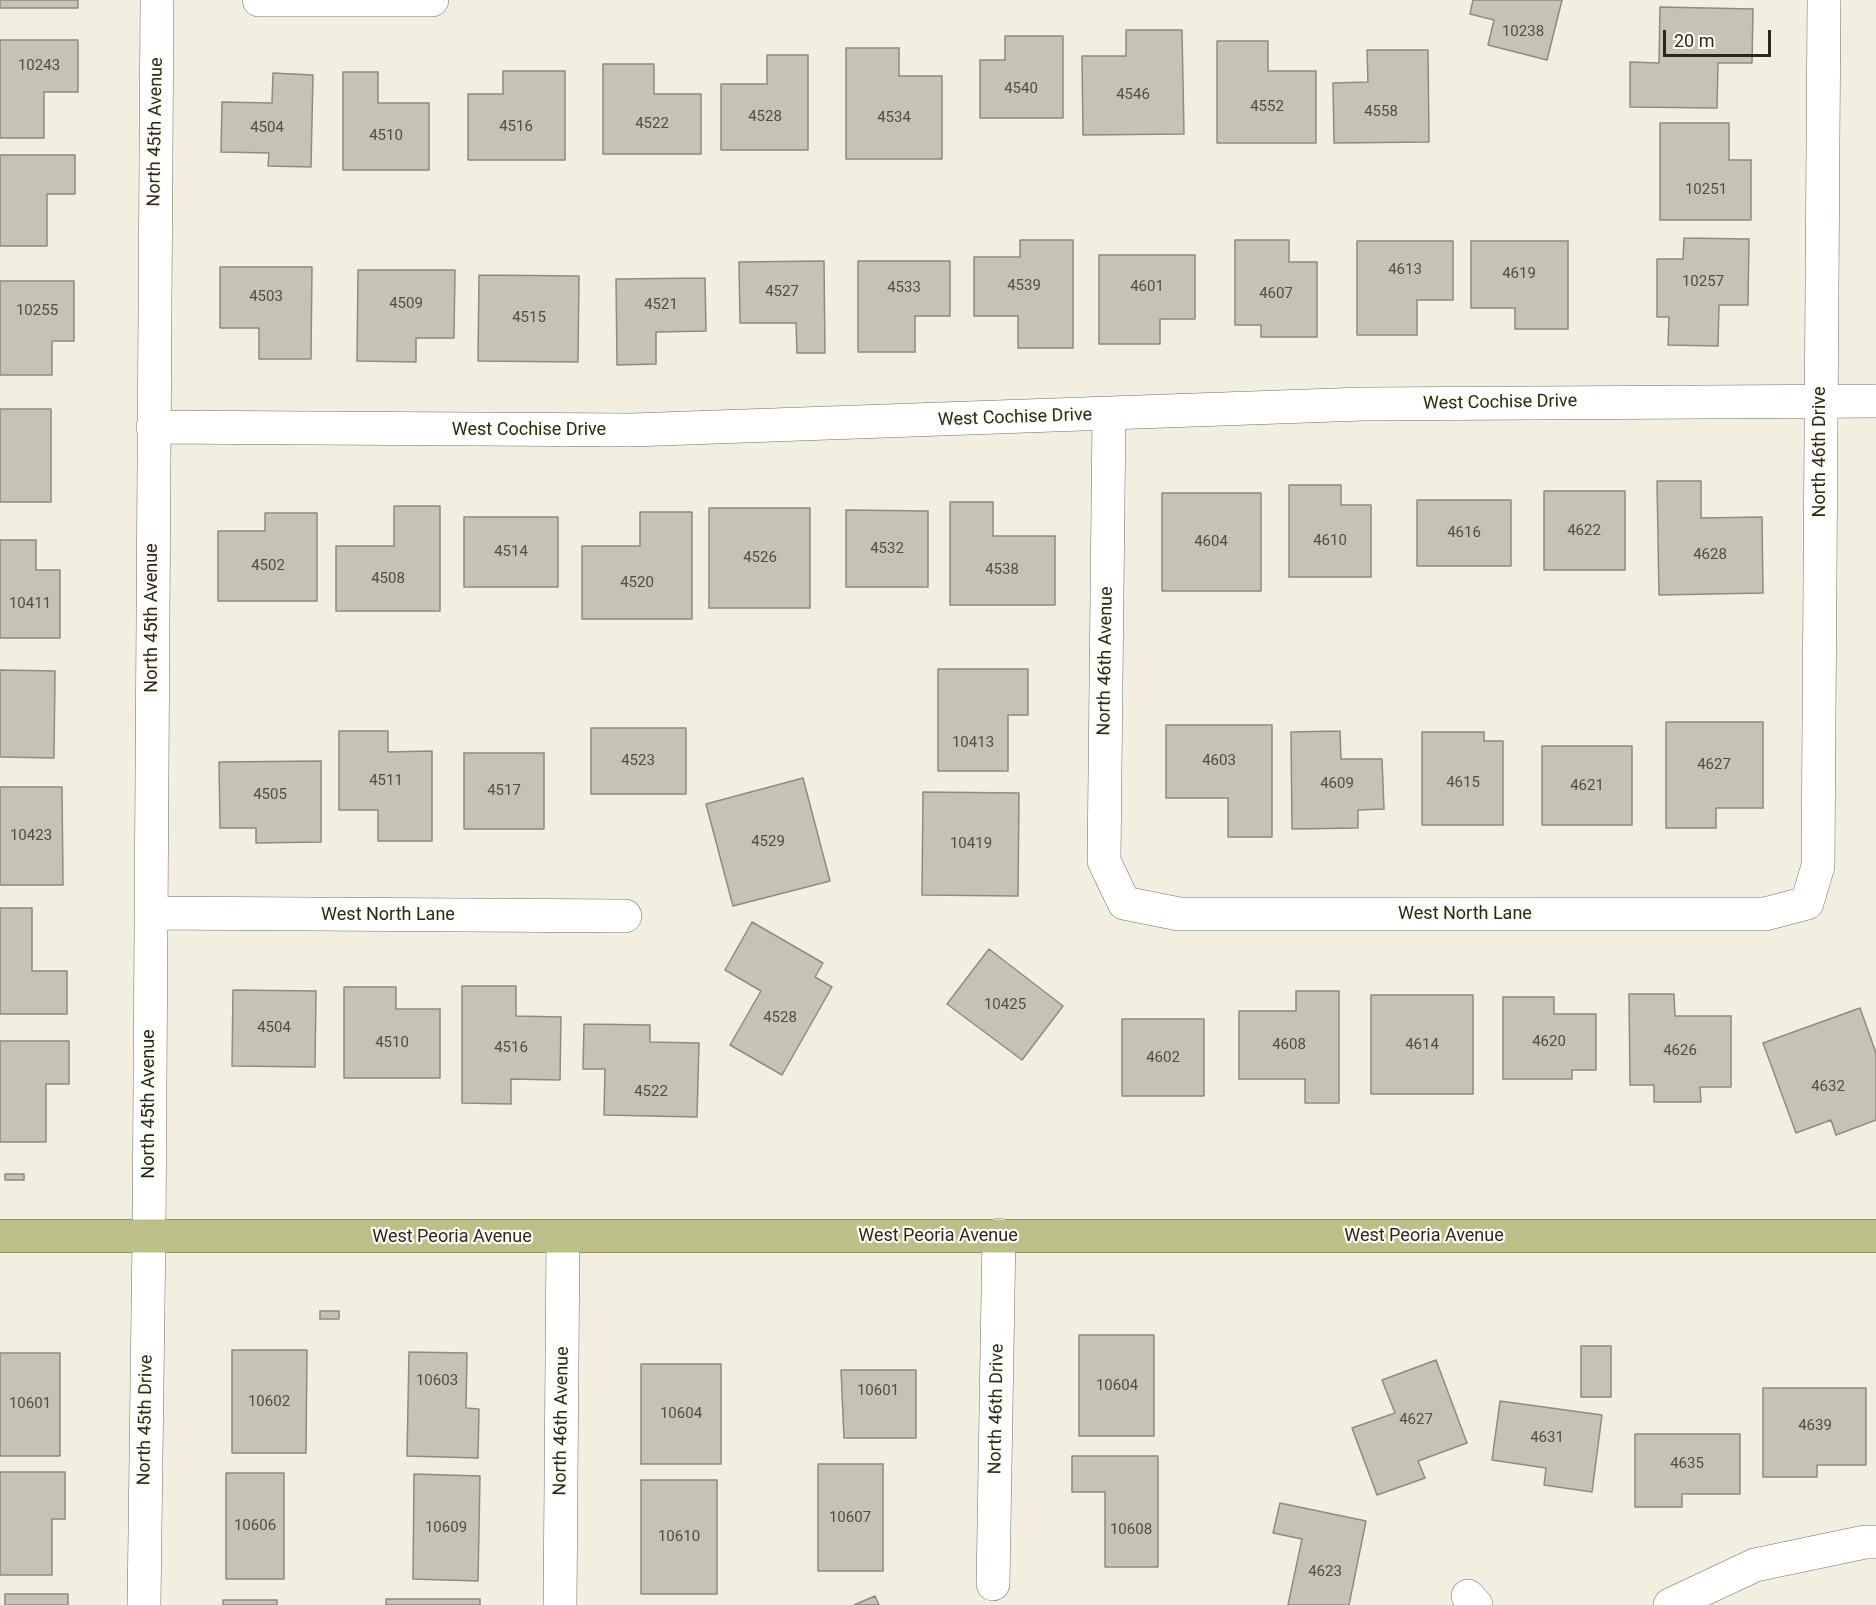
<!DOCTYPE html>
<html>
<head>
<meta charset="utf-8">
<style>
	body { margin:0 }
	#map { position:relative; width:1876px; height:1605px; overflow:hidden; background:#f2efe1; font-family:Roboto,sans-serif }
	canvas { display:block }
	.scale { position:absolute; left:1663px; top:30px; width:108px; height:27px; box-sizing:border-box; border:3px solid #292722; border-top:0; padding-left:8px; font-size:18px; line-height:21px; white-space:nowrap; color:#292722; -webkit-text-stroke:4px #fffcf1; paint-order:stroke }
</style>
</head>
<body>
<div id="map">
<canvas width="1876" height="1605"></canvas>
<div class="scale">20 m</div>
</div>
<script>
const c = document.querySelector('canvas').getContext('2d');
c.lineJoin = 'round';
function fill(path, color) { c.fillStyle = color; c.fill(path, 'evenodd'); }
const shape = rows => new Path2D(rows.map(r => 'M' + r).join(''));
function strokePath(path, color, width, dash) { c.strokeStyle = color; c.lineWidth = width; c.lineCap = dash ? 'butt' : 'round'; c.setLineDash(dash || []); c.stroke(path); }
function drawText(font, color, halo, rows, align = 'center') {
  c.font = font + ' Roboto,sans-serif'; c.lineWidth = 4.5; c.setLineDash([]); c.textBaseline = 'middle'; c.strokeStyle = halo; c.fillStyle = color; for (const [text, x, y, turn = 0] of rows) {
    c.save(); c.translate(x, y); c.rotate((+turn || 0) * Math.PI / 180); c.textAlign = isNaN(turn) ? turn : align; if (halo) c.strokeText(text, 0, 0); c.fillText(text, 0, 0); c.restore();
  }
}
const building = shape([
	[0,0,78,0,78,8,0,8,0,0],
	[1473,0,1562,0,1547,60,1488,45,1494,20,1470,14,1473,0],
	[1660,7,1753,9,1752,63,1718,63,1717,108,1630,107,1630,62,1659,63,1660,7],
	[1126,30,1182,30,1184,134,1083,135,1082,56,1126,56,1126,30],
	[1005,36,1063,36,1063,118,980,118,980,60,1005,60,1005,36],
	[0,40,78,40,78,92,44,92,44,138,0,138,0,40],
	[1217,41,1268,41,1268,71,1316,71,1316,143,1217,143,1217,41],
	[846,48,899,48,899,76,942,76,942,159,846,159,846,48],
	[1367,50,1428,50,1429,142,1334,143,1333,83,1368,82,1367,50],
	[767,55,808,55,808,150,721,150,721,84,767,84,767,55],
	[603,64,654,64,654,94,701,94,701,154,603,154,603,64],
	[503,71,565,71,565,160,468,160,468,94,503,94,503,71],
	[343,72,378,72,378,103,429,103,429,170,343,170,343,72],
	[273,73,313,75,311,167,268,166,269,153,221,152,222,102,272,103,273,73],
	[1660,123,1729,123,1729,160,1751,160,1751,220,1660,220,1660,123],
	[0,155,75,155,75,194,47,194,47,246,0,246,0,155],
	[1684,238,1749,239,1748,305,1719,305,1718,346,1668,345,1669,317,1657,317,1657,259,1683,259,1684,238],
	[1020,240,1073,240,1073,348,1018,348,1018,316,974,316,974,257,1020,257,1020,240],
	[1235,240,1289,240,1289,262,1317,262,1317,337,1261,337,1261,325,1235,325,1235,240],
	[1357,241,1453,241,1453,300,1417,300,1417,335,1357,335,1357,241],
	[1471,241,1568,241,1568,329,1515,329,1515,308,1471,308,1471,241],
	[1099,255,1195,255,1195,319,1160,319,1160,344,1099,344,1099,255],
	[824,261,825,353,797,353,796,323,740,323,739,262,824,261],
	[858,261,950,261,950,316,915,316,915,352,858,352,858,261],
	[220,267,312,267,311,359,259,359,259,328,220,328,220,267],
	[358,270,455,270,454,338,416,338,416,362,357,361,358,270],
	[479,275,579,276,578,362,478,361,479,275],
	[705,278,706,331,656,332,656,364,617,365,616,279,705,278],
	[0,281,74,281,74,341,52,341,52,375,0,375,0,281],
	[0,409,51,409,51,502,0,502,0,409],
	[1657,481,1701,481,1701,518,1762,517,1763,593,1659,595,1657,481],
	[1289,485,1341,485,1341,505,1371,505,1371,577,1289,577,1289,485],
	[1544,491,1625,491,1625,570,1544,570,1544,491],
	[1162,493,1261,493,1261,591,1162,591,1162,493],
	[1417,500,1511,500,1511,566,1417,566,1417,500],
	[950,502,993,502,993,536,1055,536,1055,605,950,605,950,502],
	[394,506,440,506,440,611,336,611,336,546,394,546,394,506],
	[709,508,810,508,810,608,709,608,709,508],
	[846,510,928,511,928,587,846,587,846,510],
	[640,512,692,512,692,619,582,619,582,546,640,546,640,512],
	[265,513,317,513,317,601,218,601,218,531,265,531,265,513],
	[464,517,558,517,558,587,464,587,464,517],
	[0,540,36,540,36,570,60,570,60,638,0,638,0,540],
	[938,669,1028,669,1028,715,1008,715,1008,771,938,771,938,669],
	[0,670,55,671,54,758,0,757,0,670],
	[1666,722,1763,722,1763,808,1716,808,1716,828,1666,828,1666,722],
	[1166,725,1272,725,1272,837,1228,837,1228,798,1166,798,1166,725],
	[591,728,686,728,686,794,591,794,591,728],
	[339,731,388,731,388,752,432,751,432,841,378,841,378,810,339,810,339,731],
	[1340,731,1341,759,1382,759,1384,809,1358,810,1358,828,1292,829,1291,732,1340,731],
	[1422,732,1484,732,1484,741,1503,741,1503,825,1422,825,1422,732],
	[1542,746,1632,746,1632,825,1542,825,1542,746],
	[464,753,544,753,544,829,464,829,464,753],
	[321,761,321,842,256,843,256,828,220,828,219,762,321,761],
	[803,778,830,881,733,906,706,804,803,778],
	[0,787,62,787,63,885,0,885,0,787],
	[923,792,1019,793,1018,896,922,895,923,792],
	[0,908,32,908,32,971,67,971,67,1014,0,1014,0,908],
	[752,922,823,963,815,977,832,987,782,1075,730,1045,761,991,725,970,752,922],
	[989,949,1063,1006,1022,1060,947,1004,989,949],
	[462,986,516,986,516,1016,561,1017,560,1080,511,1079,511,1104,462,1103,462,986],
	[344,987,396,987,396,1009,440,1009,440,1078,344,1078,344,987],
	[233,990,316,991,315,1067,232,1066,233,990],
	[1296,991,1339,991,1339,1103,1305,1103,1305,1079,1239,1079,1239,1011,1296,1011,1296,991],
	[1629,994,1674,994,1675,1016,1731,1016,1731,1087,1700,1087,1701,1102,1654,1102,1654,1085,1630,1085,1629,994],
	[1371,995,1473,995,1473,1094,1371,1094,1371,995],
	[1503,997,1554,997,1554,1014,1596,1014,1596,1070,1572,1070,1572,1079,1503,1079,1503,997],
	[1860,1008,1876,1053,1876,1120,1836,1135,1831,1120,1796,1133,1763,1043,1860,1008],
	[1122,1019,1204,1019,1204,1096,1122,1096,1122,1019],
	[584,1024,650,1025,650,1042,699,1043,697,1117,604,1115,605,1069,583,1069,584,1024],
	[0,1041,69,1041,69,1084,46,1084,46,1142,0,1142,0,1041],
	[5,1174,24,1174,24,1180,5,1180,5,1174],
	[320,1311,339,1311,339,1319,320,1319,320,1311],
	[1079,1335,1154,1335,1154,1436,1079,1436,1079,1335],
	[1581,1346,1611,1346,1611,1397,1581,1397,1581,1346],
	[232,1350,307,1350,306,1453,232,1453,232,1350],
	[409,1352,467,1353,466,1408,479,1409,478,1458,407,1456,409,1352],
	[0,1353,60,1353,60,1456,0,1456,0,1353],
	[1436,1360,1467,1443,1418,1461,1425,1478,1377,1495,1352,1428,1395,1413,1382,1380,1436,1360],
	[641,1364,721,1364,721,1464,641,1464,641,1364],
	[841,1370,916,1370,916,1438,844,1438,841,1370],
	[1763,1388,1866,1388,1866,1465,1817,1465,1817,1477,1763,1477,1763,1388],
	[1500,1401,1602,1415,1592,1492,1544,1485,1546,1468,1492,1460,1500,1401],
	[1635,1434,1740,1434,1740,1494,1682,1494,1682,1507,1635,1507,1635,1434],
	[1072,1456,1158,1456,1158,1567,1105,1567,1105,1492,1072,1492,1072,1456],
	[818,1464,883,1464,883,1571,818,1571,818,1464],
	[0,1472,65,1472,65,1519,52,1519,52,1575,0,1575,0,1472],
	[226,1473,284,1473,284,1579,226,1579,226,1473],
	[414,1474,480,1476,478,1581,413,1579,414,1474],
	[641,1480,717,1480,717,1594,641,1594,641,1480],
	[1280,1503,1366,1521,1349,1605,1288,1605,1302,1539,1273,1533,1280,1503],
	[5,1594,68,1594,68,1605,5,1605,5,1594],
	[875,1596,879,1605,854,1605,875,1596],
	[386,1599,480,1599,480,1605,386,1605,386,1599],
	[223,1600,277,1600,277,1605,223,1605,223,1600]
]);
const minor = shape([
	[259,0,432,0],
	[1109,415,1104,861,1124,903,1179,914,1765,914,1807,903,1818,866,1824,0],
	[153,427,632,430,1363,404,1876,401],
	[151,913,625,916],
	[993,1584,999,1235],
	[1468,1596,1476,1605],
	[144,1605,149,1236,157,0],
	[560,1605,563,1237],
	[1670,1605,1755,1565,1865,1542,1876,1542]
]);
const major = shape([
	[0,1236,1876,1236]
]);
const numberNames = [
	["10238",1523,32],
	["10243",39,66],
	["4540",1021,89],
	["4546",1133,95],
	["4552",1267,107],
	["4558",1381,112],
	["4528",765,117],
	["4534",894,118],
	["4522",652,124],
	["4516",516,127],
	["4504",267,128],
	["4510",386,136],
	["10251",1706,190],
	["4613",1405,270],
	["4619",1519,274],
	["10257",1703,282],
	["4539",1024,286],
	["4601",1147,287],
	["4533",904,288],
	["4527",782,292],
	["4607",1276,294],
	["4503",266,297],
	["4509",406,304],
	["4521",661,305],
	["10255",37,311],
	["4515",529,318],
	["4622",1584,531],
	["4616",1464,533],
	["4610",1330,541],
	["4604",1211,542],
	["4532",887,549],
	["4514",511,552],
	["4628",1710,555],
	["4526",760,558],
	["4502",268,566],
	["4538",1002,570],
	["4508",388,579],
	["4520",637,583],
	["10411",30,604],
	["10413",973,743],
	["4523",638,761],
	["4603",1219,761],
	["4627",1714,765],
	["4511",386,781],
	["4615",1463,783],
	["4609",1337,784],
	["4621",1587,786],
	["4517",504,791],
	["4505",270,795],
	["10423",31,836],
	["4529",768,842],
	["10419",971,844],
	["10425",1005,1005],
	["4528",780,1018],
	["4504",274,1028],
	["4620",1549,1042],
	["4510",392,1043],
	["4608",1289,1045],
	["4614",1422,1045],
	["4516",511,1048],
	["4626",1680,1051],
	["4602",1163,1058],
	["4632",1828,1087],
	["4522",651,1092],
	["10603",437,1381],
	["10604",1117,1386],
	["10601",878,1391],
	["10602",269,1402],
	["10601",30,1404],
	["10604",681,1414],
	["4627",1416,1420],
	["4639",1815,1426],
	["4631",1547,1438],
	["4635",1687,1464],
	["10607",850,1518],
	["10606",255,1526],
	["10609",446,1528],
	["10608",1131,1530],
	["10610",679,1537],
	["4623",1325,1572]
];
const streetNames = [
	["North 45th Avenue",156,132,-89],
	["West Cochise Drive",1500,403,-1],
	["West Cochise Drive",1015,418,-2],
	["West Cochise Drive",529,430],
	["North 46th Drive",1820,452,-90],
	["North 45th Avenue",152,618,-90],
	["North 46th Avenue",1106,661,-89],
	["West North Lane",1465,914],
	["West North Lane",388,915],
	["North 45th Avenue",149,1104,-90],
	["West Peoria Avenue",938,1236],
	["West Peoria Avenue",1424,1236],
	["West Peoria Avenue",452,1237],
	["North 46th Drive",997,1409,-89],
	["North 45th Drive",146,1420,-89],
	["North 46th Avenue",562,1421,-89]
];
fill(building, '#c6c3b5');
strokePath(building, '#8f8b7f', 1.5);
strokePath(minor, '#716e62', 34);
strokePath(major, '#6c6e31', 34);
strokePath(minor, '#fff', 33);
strokePath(major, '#bcbf88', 33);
drawText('15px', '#504e47', null, numberNames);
drawText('18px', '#292722', '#fffcf1', streetNames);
</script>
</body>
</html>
